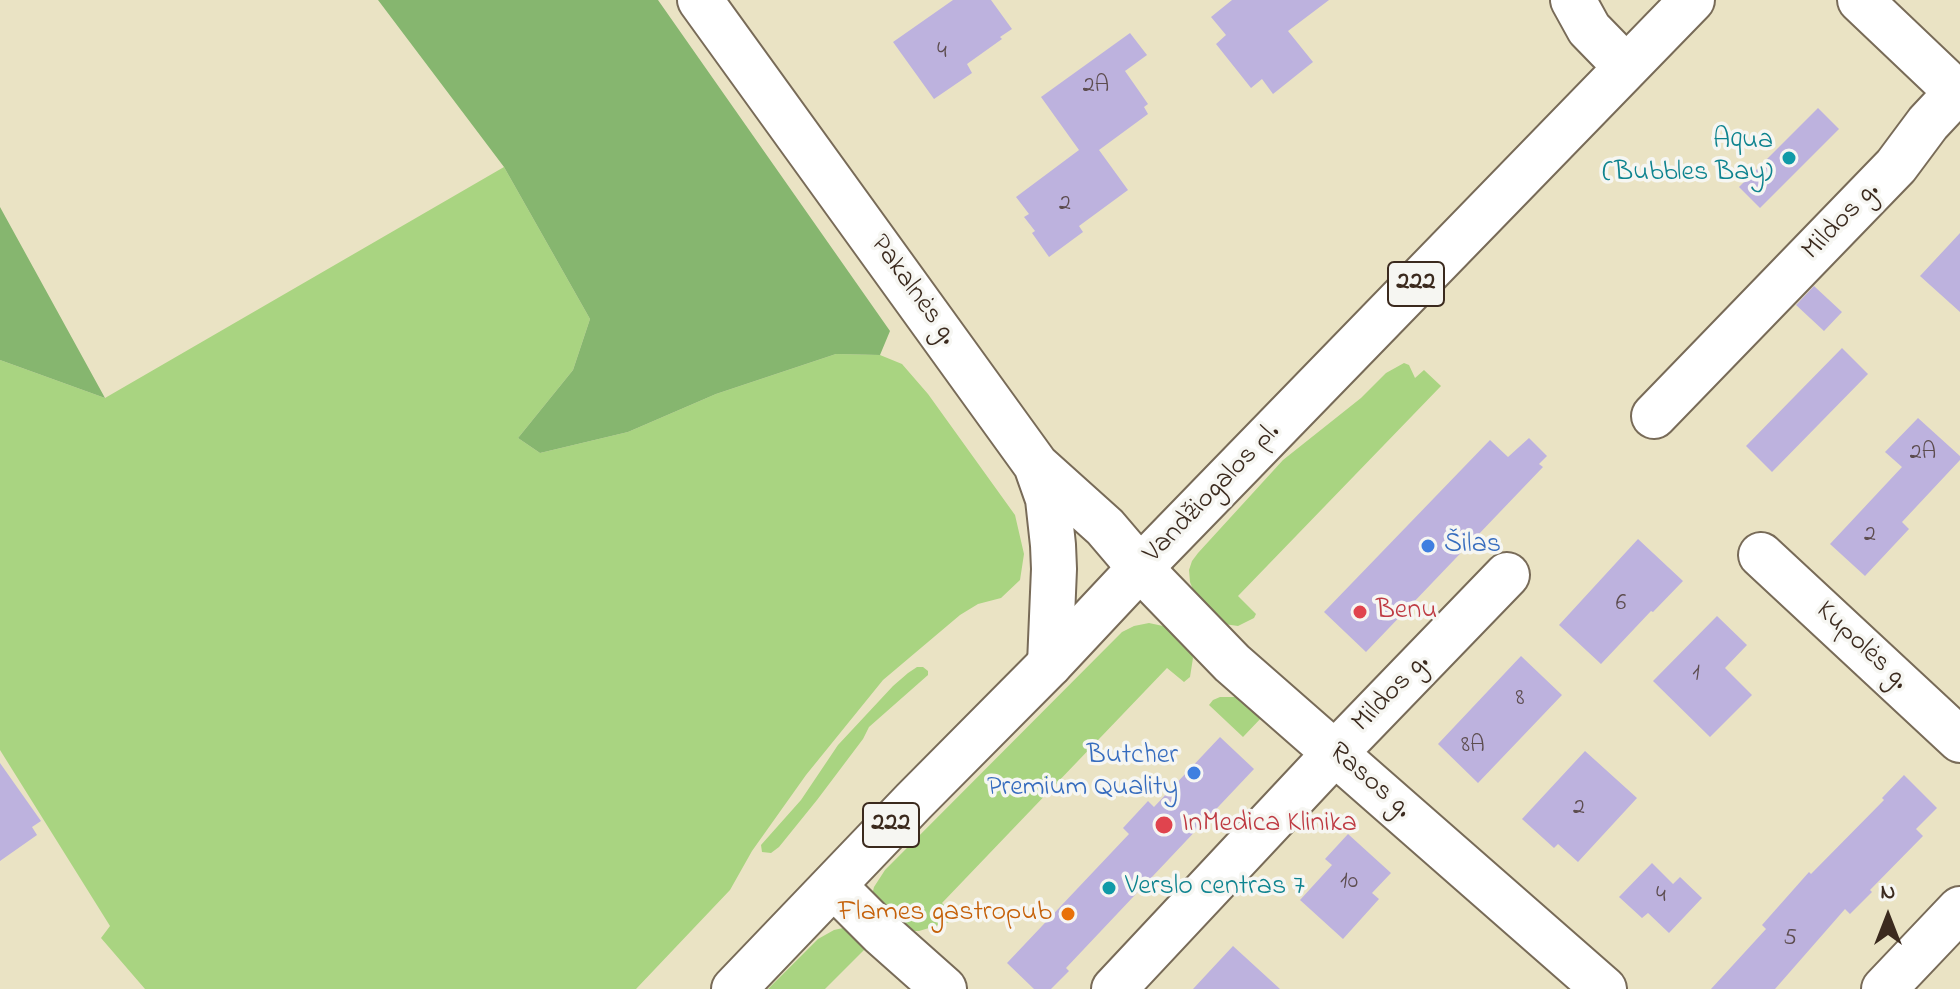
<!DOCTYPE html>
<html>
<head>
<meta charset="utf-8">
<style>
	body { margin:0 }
	#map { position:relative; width:1960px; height:989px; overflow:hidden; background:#eae3c4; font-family:"Indie Flower",sans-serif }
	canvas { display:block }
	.north { position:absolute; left:1848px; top:877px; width:80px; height:80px; -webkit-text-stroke:6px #f6f6f2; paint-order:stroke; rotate:0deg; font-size:22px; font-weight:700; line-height:32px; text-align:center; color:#3b2a1e }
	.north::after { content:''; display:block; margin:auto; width:28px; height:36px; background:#3b2a1e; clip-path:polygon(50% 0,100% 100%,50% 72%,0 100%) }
</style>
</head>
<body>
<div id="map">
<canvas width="1960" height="989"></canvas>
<div class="north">N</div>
</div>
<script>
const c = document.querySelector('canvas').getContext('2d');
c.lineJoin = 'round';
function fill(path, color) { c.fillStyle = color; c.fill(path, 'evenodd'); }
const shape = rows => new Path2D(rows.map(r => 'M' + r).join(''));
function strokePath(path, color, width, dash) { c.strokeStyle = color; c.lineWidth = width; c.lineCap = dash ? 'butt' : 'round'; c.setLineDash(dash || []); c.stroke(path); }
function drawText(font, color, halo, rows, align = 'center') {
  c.font = font + ' "Indie Flower",sans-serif'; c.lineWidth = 7; c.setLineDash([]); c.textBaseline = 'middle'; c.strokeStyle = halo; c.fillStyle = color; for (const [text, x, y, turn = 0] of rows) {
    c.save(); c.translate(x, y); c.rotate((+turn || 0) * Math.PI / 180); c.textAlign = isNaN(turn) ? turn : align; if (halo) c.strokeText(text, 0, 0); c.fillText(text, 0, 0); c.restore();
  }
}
const green = shape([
	[504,167,590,319,573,370,518,438,540,453,628,432,716,394,836,354,880,355,902,364,928,394,1015,515,1024,554,1020,580,1001,598,978,604,960,615,883,680,806,775,752,851,730,890,636,989,145,989,101,938,110,926,0,750,0,360,105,398],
	[1404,363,1409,365,1415,378,1424,370,1441,386,1238,596,1256,614,1254,618,1238,626,1224,624,1195,595,1190,582,1189,570,1192,561,1198,553,1283,460,1361,398,1386,373],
	[1149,623,1163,626,1181,639,1190,649,1193,658,1190,677,1184,682,1167,668,942,903,959,919,919,931,909,931,872,895,874,887,885,870,1122,632,1134,626],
	[917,667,923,667,928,671,928,675,869,727,863,739,817,800,779,847,771,853,762,852,761,845,801,800,838,745,893,686,908,673],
	[1220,697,1238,697,1263,716,1243,737,1209,705,1213,700],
	[843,928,851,929,871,943,825,989,768,989,818,939,834,930]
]);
const forest = shape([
	[378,0,658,0,890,331,880,355,836,354,716,394,628,432,540,453,518,438,573,370,590,319,504,167],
	[0,207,105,398,0,360]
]);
const building = shape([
	[953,0,991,0,1012,29,1000,37,1002,39,967,64,972,73,934,99,893,42],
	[1232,0,1329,0,1288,31,1313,62,1273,94,1262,79,1251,88,1216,44,1226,35,1211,17],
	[1130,33,1147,55,1125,71,1148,104,1144,107,1148,114,1099,150,1128,190,1079,226,1083,232,1049,257,1032,233,1035,231,1024,217,1029,214,1016,197,1079,150,1041,97],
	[1818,108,1839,129,1760,208,1739,187],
	[1960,233,1960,312,1920,276],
	[1814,286,1842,312,1824,331,1796,305],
	[1842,348,1868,374,1772,472,1746,446],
	[1918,418,1960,456,1960,460,1902,522,1909,529,1865,576,1830,544,1902,467,1885,452],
	[1529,438,1547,456,1539,464,1543,467,1366,652,1324,612,1490,440,1508,457],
	[1638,539,1683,581,1653,612,1651,611,1601,664,1559,625],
	[1717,616,1747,645,1725,668,1752,695,1710,737,1653,681],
	[1521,656,1562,695,1478,783,1438,744],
	[1220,737,1254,769,1066,968,1069,971,1051,989,1034,989,1007,963,1129,834,1123,828,1148,801,1154,807],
	[1585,751,1637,798,1578,862,1558,844,1554,848,1522,819],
	[0,763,41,821,32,827,37,835,0,861],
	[1904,775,1937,808,1916,829,1923,836,1870,890,1872,892,1850,914,1845,909,1775,989,1711,989,1766,929,1762,925,1809,872,1811,874,1884,800,1882,798],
	[1348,834,1391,873,1372,893,1379,899,1343,939,1300,900,1332,865,1325,859],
	[1652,863,1673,884,1680,877,1702,898,1669,933,1648,913,1642,918,1619,897],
	[1233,946,1280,989,1193,989]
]);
const minor = shape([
	[700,0,1036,465,1105,527,1140,568,1232,663,1604,989],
	[1573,0,1589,29,1626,67],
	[1860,0,1960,95],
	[1654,416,1896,166,1928,123,1957,92],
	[1036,465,1048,499,1053,545,1054,569,1050,664],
	[1761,555,1960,740],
	[834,886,881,933,944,989],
	[1114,989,1335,753,1507,575],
	[1884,989,1960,909]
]);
const major = shape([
	[734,989,914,801,1050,664,1140,568,1692,0]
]);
const markers = [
	[1789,158,8,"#0f9aa8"],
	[1428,546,8,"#3f7fe0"],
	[1360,612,8,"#e0444e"],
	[1194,773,8,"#3f7fe0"],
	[1164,825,10,"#e0444e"],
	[1109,888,8,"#0f9aa8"],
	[1068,914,8,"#e8710a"]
];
const numberNames = [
	["4",942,53],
	["2A",1096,87],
	["2",1065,205],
	["2A",1923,454],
	["2",1870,536],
	["6",1621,605],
	["1",1696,675],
	["8",1520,700],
	["8A",1473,747],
	["2",1579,809],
	["10",1349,883],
	["4",1661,897],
	["5",1790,940]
];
const shields = [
	[1416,284,56],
	[891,825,56]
];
const shieldNames = [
	["222",1416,284],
	["222",891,825]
];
const cultureNames = [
	["Aqua",1773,142],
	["(Bubbles Bay)",1773,174],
	["Verslo centras 7",1125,888,"left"]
];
const streetNames = [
	["Mildos g.",1842,222,-46],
	["Pakalnės g.",912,291,54],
	["Vandžiogalos pl.",1213,494,-46],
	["Kupolės g.",1861,647,43],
	["Mildos g.",1392,694,-46],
	["Rasos g.",1369,782,41]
];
const shopNames = [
	["Šilas",1444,546],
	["Butcher",1178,757,"right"],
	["Premium Quality",1178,789,"right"]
];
const healthNames = [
	["Benu",1376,612],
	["InMedica Klinika",1182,825]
];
const foodNames = [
	["Flames gastropub",1052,914]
];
fill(green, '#a9d481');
fill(forest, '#86b66f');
fill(building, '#bdb2de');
strokePath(minor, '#786b58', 48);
strokePath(major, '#786b58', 48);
strokePath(minor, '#fff', 44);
strokePath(major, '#fff', 44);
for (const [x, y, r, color] of markers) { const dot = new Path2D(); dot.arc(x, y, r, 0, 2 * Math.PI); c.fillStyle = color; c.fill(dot); strokePath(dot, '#f6f6f2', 3); }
drawText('24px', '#5c4c4e', null, numberNames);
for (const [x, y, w] of shields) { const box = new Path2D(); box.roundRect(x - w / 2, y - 22, w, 44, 6); c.fillStyle = '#f6f6f2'; c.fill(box); strokePath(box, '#3b2a1e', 2); }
drawText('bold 26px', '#3b2a1e', null, shieldNames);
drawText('28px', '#0d838f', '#f6f6f2', cultureNames, 'right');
drawText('28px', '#3b2a1e', '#f6f6f2', streetNames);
drawText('28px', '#366cbe', '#f6f6f2', shopNames, 'left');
drawText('28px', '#be3a42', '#f6f6f2', healthNames, 'left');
drawText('28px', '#c56008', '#f6f6f2', foodNames, 'right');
</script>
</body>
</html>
